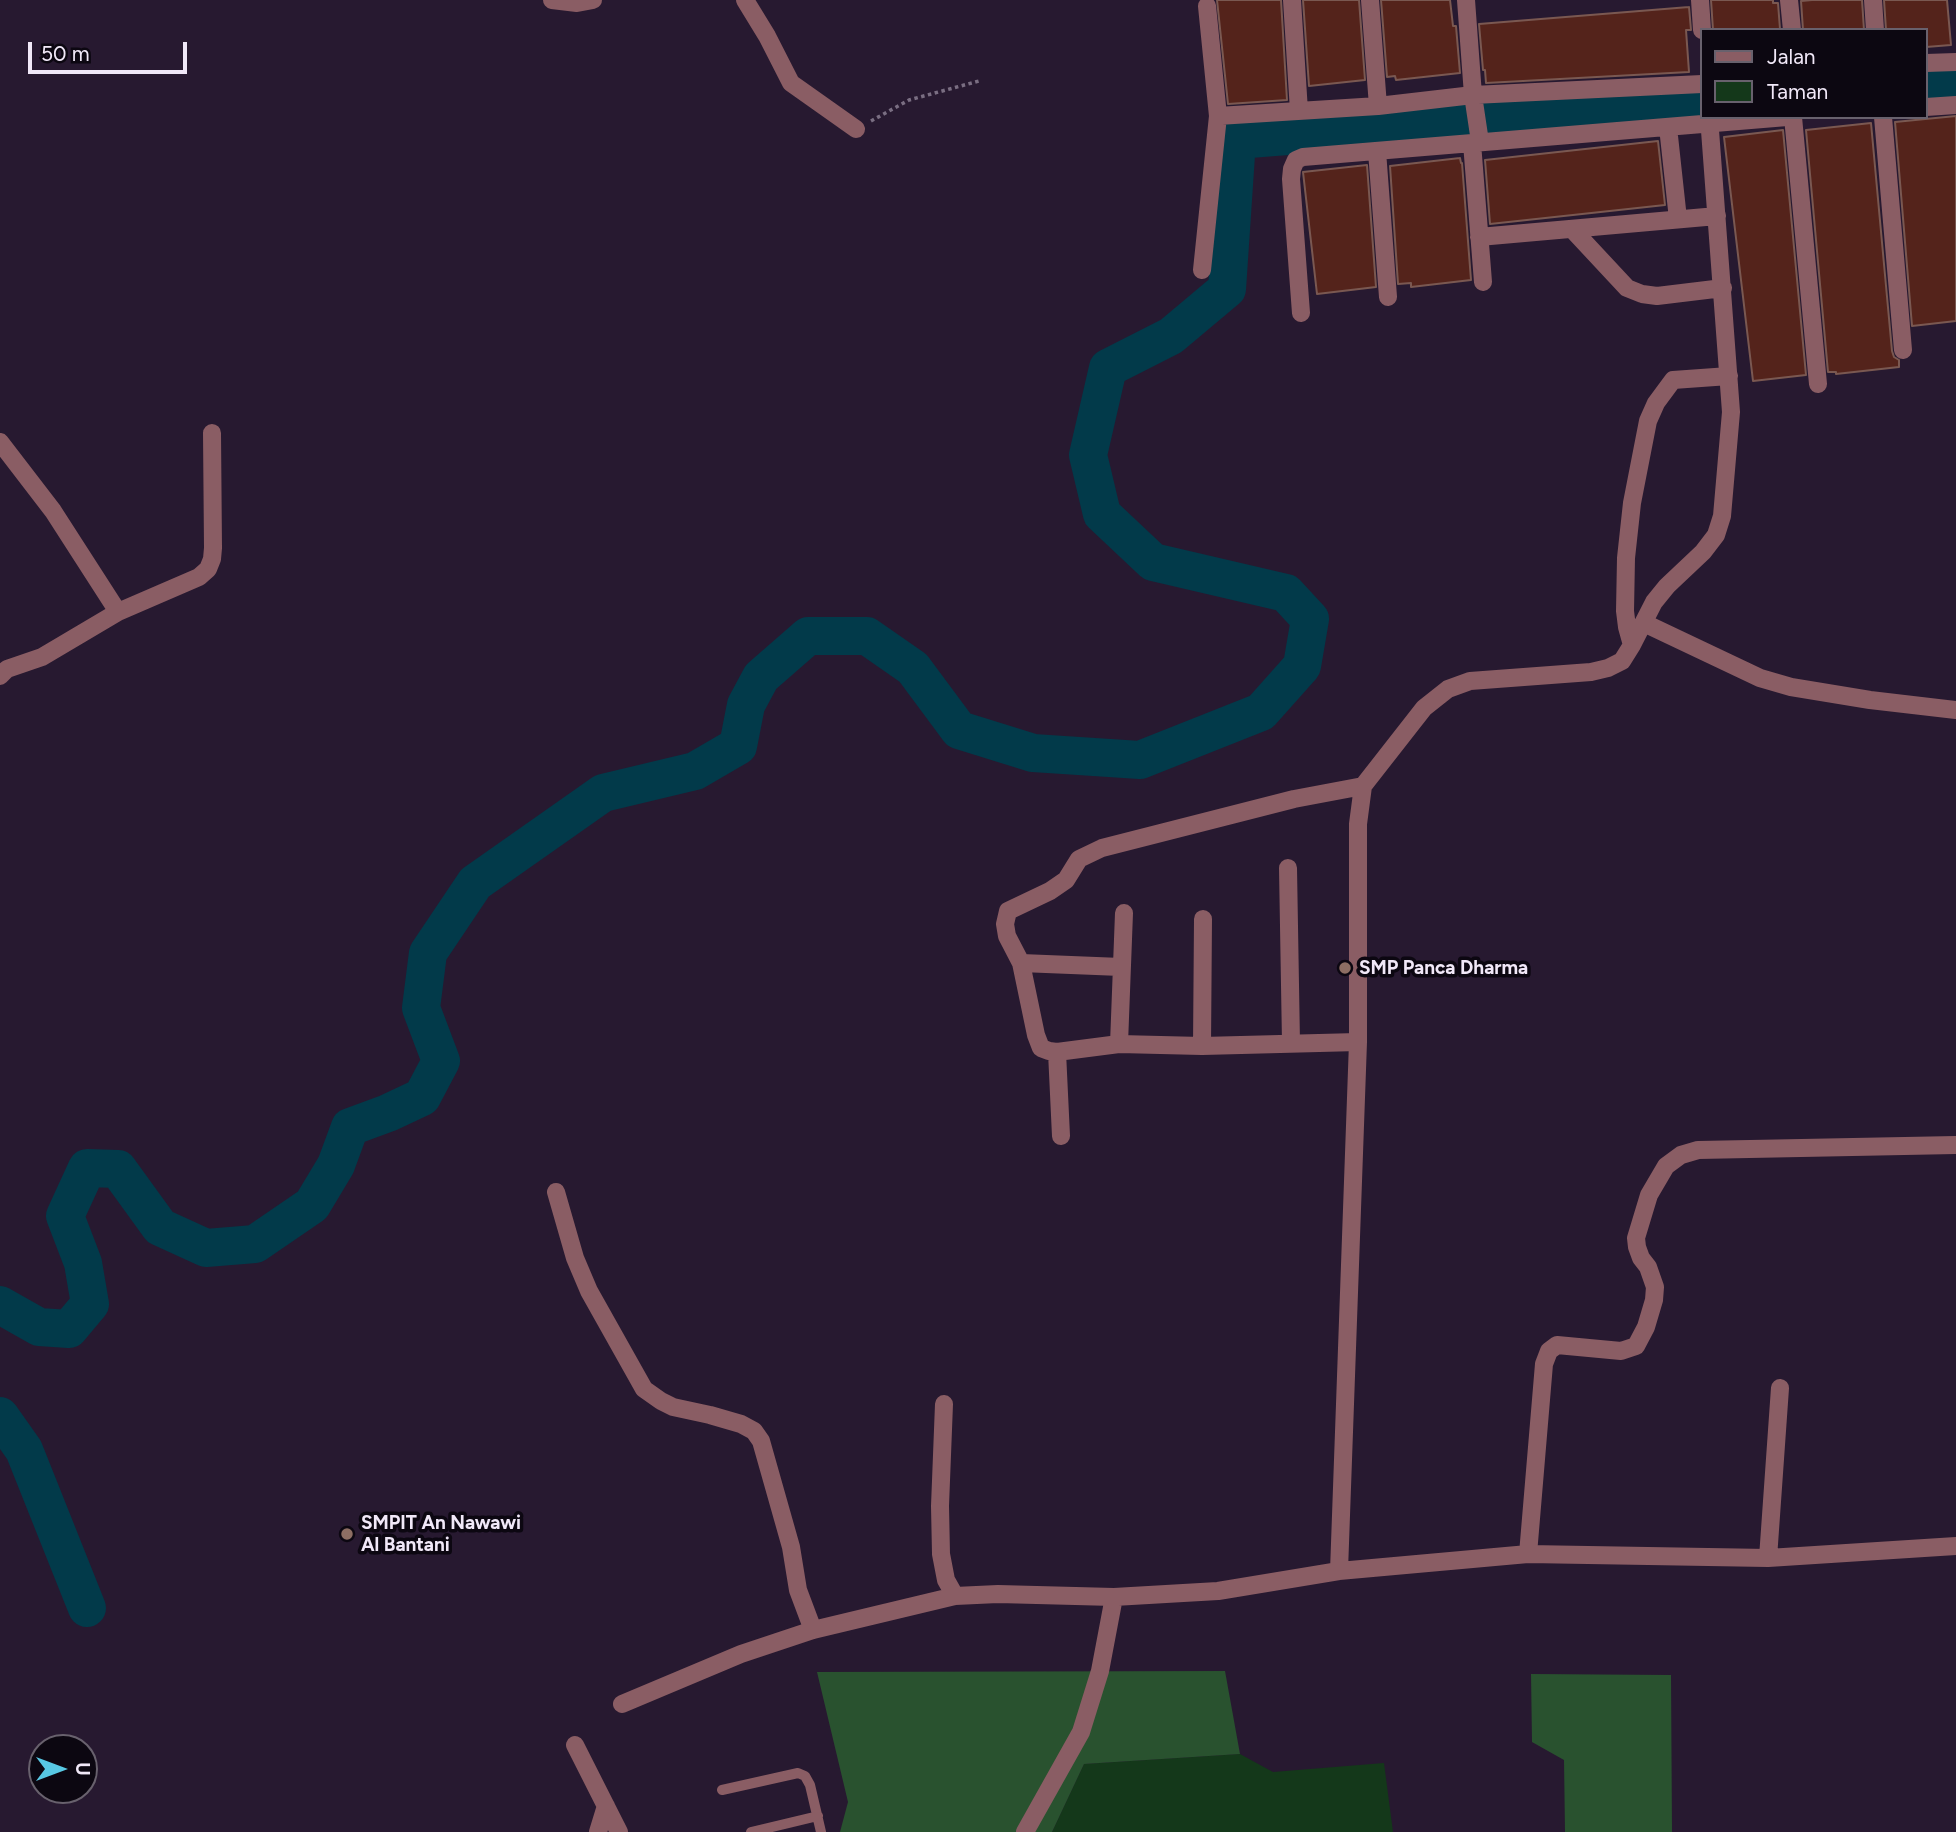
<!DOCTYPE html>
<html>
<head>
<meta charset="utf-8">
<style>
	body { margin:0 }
	#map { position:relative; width:1956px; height:1832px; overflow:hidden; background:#271930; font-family:Figtree,sans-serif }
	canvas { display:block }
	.legend { position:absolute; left:1700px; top:28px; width:228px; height:91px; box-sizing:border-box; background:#0c0711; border:2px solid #68616d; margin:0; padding:9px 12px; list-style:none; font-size:21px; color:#f1e8f8 }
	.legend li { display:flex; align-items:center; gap:14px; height:35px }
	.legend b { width:35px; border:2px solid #68616d }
	.north { position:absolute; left:28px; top:1734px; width:70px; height:70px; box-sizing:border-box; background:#0c0711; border:2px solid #68616d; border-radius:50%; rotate:90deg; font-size:19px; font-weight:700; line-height:28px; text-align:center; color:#f1e8f8 }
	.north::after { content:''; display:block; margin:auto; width:24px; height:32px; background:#58c8e4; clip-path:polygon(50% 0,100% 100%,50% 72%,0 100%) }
	.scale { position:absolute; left:28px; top:42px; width:159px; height:32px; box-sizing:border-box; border:4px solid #f1e8f8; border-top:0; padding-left:9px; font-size:21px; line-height:24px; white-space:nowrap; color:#f1e8f8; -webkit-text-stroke:5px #0c0711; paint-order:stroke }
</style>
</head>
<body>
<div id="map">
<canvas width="1956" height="1832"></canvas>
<ul class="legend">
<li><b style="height:9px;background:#8a5d64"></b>Jalan</li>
<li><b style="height:19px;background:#14381a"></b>Taman</li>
</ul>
<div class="north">U</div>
<div class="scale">50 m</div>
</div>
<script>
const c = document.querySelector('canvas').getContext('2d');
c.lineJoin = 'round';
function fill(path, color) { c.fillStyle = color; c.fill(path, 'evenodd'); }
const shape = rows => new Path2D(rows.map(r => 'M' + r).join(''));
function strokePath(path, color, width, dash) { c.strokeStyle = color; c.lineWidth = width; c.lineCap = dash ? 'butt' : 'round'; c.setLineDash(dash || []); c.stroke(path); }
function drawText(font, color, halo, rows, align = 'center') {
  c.font = font + ' Figtree,sans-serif'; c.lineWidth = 7; c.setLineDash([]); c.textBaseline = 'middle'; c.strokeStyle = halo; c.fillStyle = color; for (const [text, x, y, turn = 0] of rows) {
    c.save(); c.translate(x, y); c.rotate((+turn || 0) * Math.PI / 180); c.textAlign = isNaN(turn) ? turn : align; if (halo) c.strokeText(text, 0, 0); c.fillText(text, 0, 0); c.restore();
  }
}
const green = shape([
	[1240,1754,1273,1772,1384,1763,1393,1832,1052,1832,1084,1764]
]);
const forest = shape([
	[1225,1671,1240,1754,1084,1764,1052,1832,840,1832,848,1802,817,1672],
	[1531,1674,1671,1675,1672,1832,1565,1832,1564,1760,1532,1742]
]);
const river = shape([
	[1926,83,1956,80],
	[0,1305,39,1327,69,1329,90,1304,83,1263,65,1216,87,1168,118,1169,160,1227,206,1248,255,1244,312,1205,336,1165,350,1127,388,1113,422,1097,441,1061,421,1008,428,953,475,883,603,793,695,771,738,746,746,705,761,677,808,636,867,636,913,668,959,730,1033,753,1140,760,1261,712,1302,666,1310,619,1286,593,1153,562,1102,514,1088,455,1108,368,1171,336,1227,289,1237,140,1702,103],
	[0,1416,24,1450,87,1608]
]);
const building = shape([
	[1217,0,1281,0,1287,100,1228,104,1217,0],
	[1303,0,1359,0,1365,80,1309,86,1303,0],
	[1381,0,1450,0,1453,26,1456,26,1460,73,1396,80,1395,76,1387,77,1381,0],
	[1711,0,1773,0,1773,3,1778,3,1780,29,1713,30,1711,0],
	[1812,0,1862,0,1864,30,1803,30,1801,1,1812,0],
	[1884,0,1947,0,1951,45,1926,47,1926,30,1886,30,1884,0],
	[1689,7,1691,30,1686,30,1689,72,1486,83,1485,70,1483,70,1479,24,1689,7],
	[1956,116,1956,321,1912,326,1895,122,1956,116],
	[1871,123,1892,351,1894,357,1899,360,1899,367,1836,374,1836,372,1828,372,1806,130,1871,123],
	[1783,130,1806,375,1753,381,1724,137,1783,130],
	[1658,141,1665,205,1490,224,1485,160,1658,141],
	[1460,158,1461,163,1462,163,1471,280,1411,287,1411,283,1398,284,1390,166,1460,158],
	[1367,165,1376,287,1317,294,1303,172,1367,165]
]);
const path = shape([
	[871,121,909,100,979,81]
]);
const lane = shape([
	[722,1790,798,1773,805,1776,810,1785,821,1832],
	[751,1832,818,1816]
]);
const street = shape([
	[552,0,577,3,593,0],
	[745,0,767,36,791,83,856,129],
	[1292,0,1299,111],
	[1370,0,1378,106],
	[1466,0,1473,95,1480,142],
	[1700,0,1702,30],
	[1789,0,1792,30],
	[1873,0,1875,30],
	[1926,63,1956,62],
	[1926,107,1956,105],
	[1218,116,1378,106,1473,95,1702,84],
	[1793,117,1818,384],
	[1883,117,1903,350],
	[1668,127,1678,219],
	[1472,143,1483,282],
	[1377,151,1388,297],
	[1572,229,1627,288,1642,294,1657,296,1723,288],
	[1479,237,1717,216],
	[1202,270,1218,116,1207,6],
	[1301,313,1291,179,1292,169,1296,160,1303,157,1787,117],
	[0,442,53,511,118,612],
	[1644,623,1760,678,1791,687,1870,700,1956,710],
	[1632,645,1627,627,1625,611,1626,558,1632,503,1648,421,1656,403,1673,380,1729,376],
	[0,676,7,669,42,657,118,612,199,577,208,569,212,559,213,548,212,433],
	[1288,868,1291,1043],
	[1021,963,1121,967],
	[1358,1042,1202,1046,1119,1044,1057,1052,1049,1051,1041,1048,1036,1035,1021,963,1007,936,1005,924,1008,911,1050,891,1066,880,1079,859,1102,848,1294,799,1363,786],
	[1119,1044,1124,913],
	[1202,1046,1203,919],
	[1057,1052,1061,1136],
	[556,1192,575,1258,589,1291,644,1389,661,1401,673,1407,710,1415,741,1424,754,1431,761,1441,791,1547,798,1590,813,1630],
	[944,1404,940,1506,941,1554,946,1580,955,1596],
	[1528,1554,1544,1364,1549,1351,1557,1345,1621,1351,1636,1346,1646,1327,1654,1300,1655,1287,1648,1267,1641,1258,1637,1247,1636,1238,1649,1195,1666,1166,1681,1155,1698,1150,1956,1145],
	[1768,1558,1780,1388],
	[1339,1571,1358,1042,1358,824,1363,786,1424,708,1448,689,1470,681,1591,672,1608,668,1622,661,1632,645,1654,602,1667,586,1703,552,1716,535,1722,516,1731,412,1709,117],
	[622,1704,741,1654,813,1630,955,1596,998,1594,1114,1597],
	[575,1745,619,1832],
	[598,1832,606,1806],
	[1025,1832,1081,1732,1100,1671,1114,1597,1218,1591,1339,1571,1528,1554,1768,1558,1956,1546]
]);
const markers = [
	[1345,968,7,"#8d6e63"],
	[347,1534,7,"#8d6e63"]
];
const poiNames = [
	["SMP Panca Dharma",1359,968],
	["SMPIT An Nawawi",361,1523],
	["Al Bantani",361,1545]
];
fill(green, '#14381a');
fill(forest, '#29522f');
strokePath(river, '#023a4a', 38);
fill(building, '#54231b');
strokePath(building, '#7a5851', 2);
strokePath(path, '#7a6e82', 3.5, [3.5, 3.5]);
strokePath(lane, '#8a5d64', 10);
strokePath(street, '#8a5d64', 18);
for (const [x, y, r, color] of markers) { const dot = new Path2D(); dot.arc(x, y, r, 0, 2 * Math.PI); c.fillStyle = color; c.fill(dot); strokePath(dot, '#0c0711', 2.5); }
drawText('bold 19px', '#f1e8f8', '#0c0711', poiNames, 'left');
</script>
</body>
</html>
